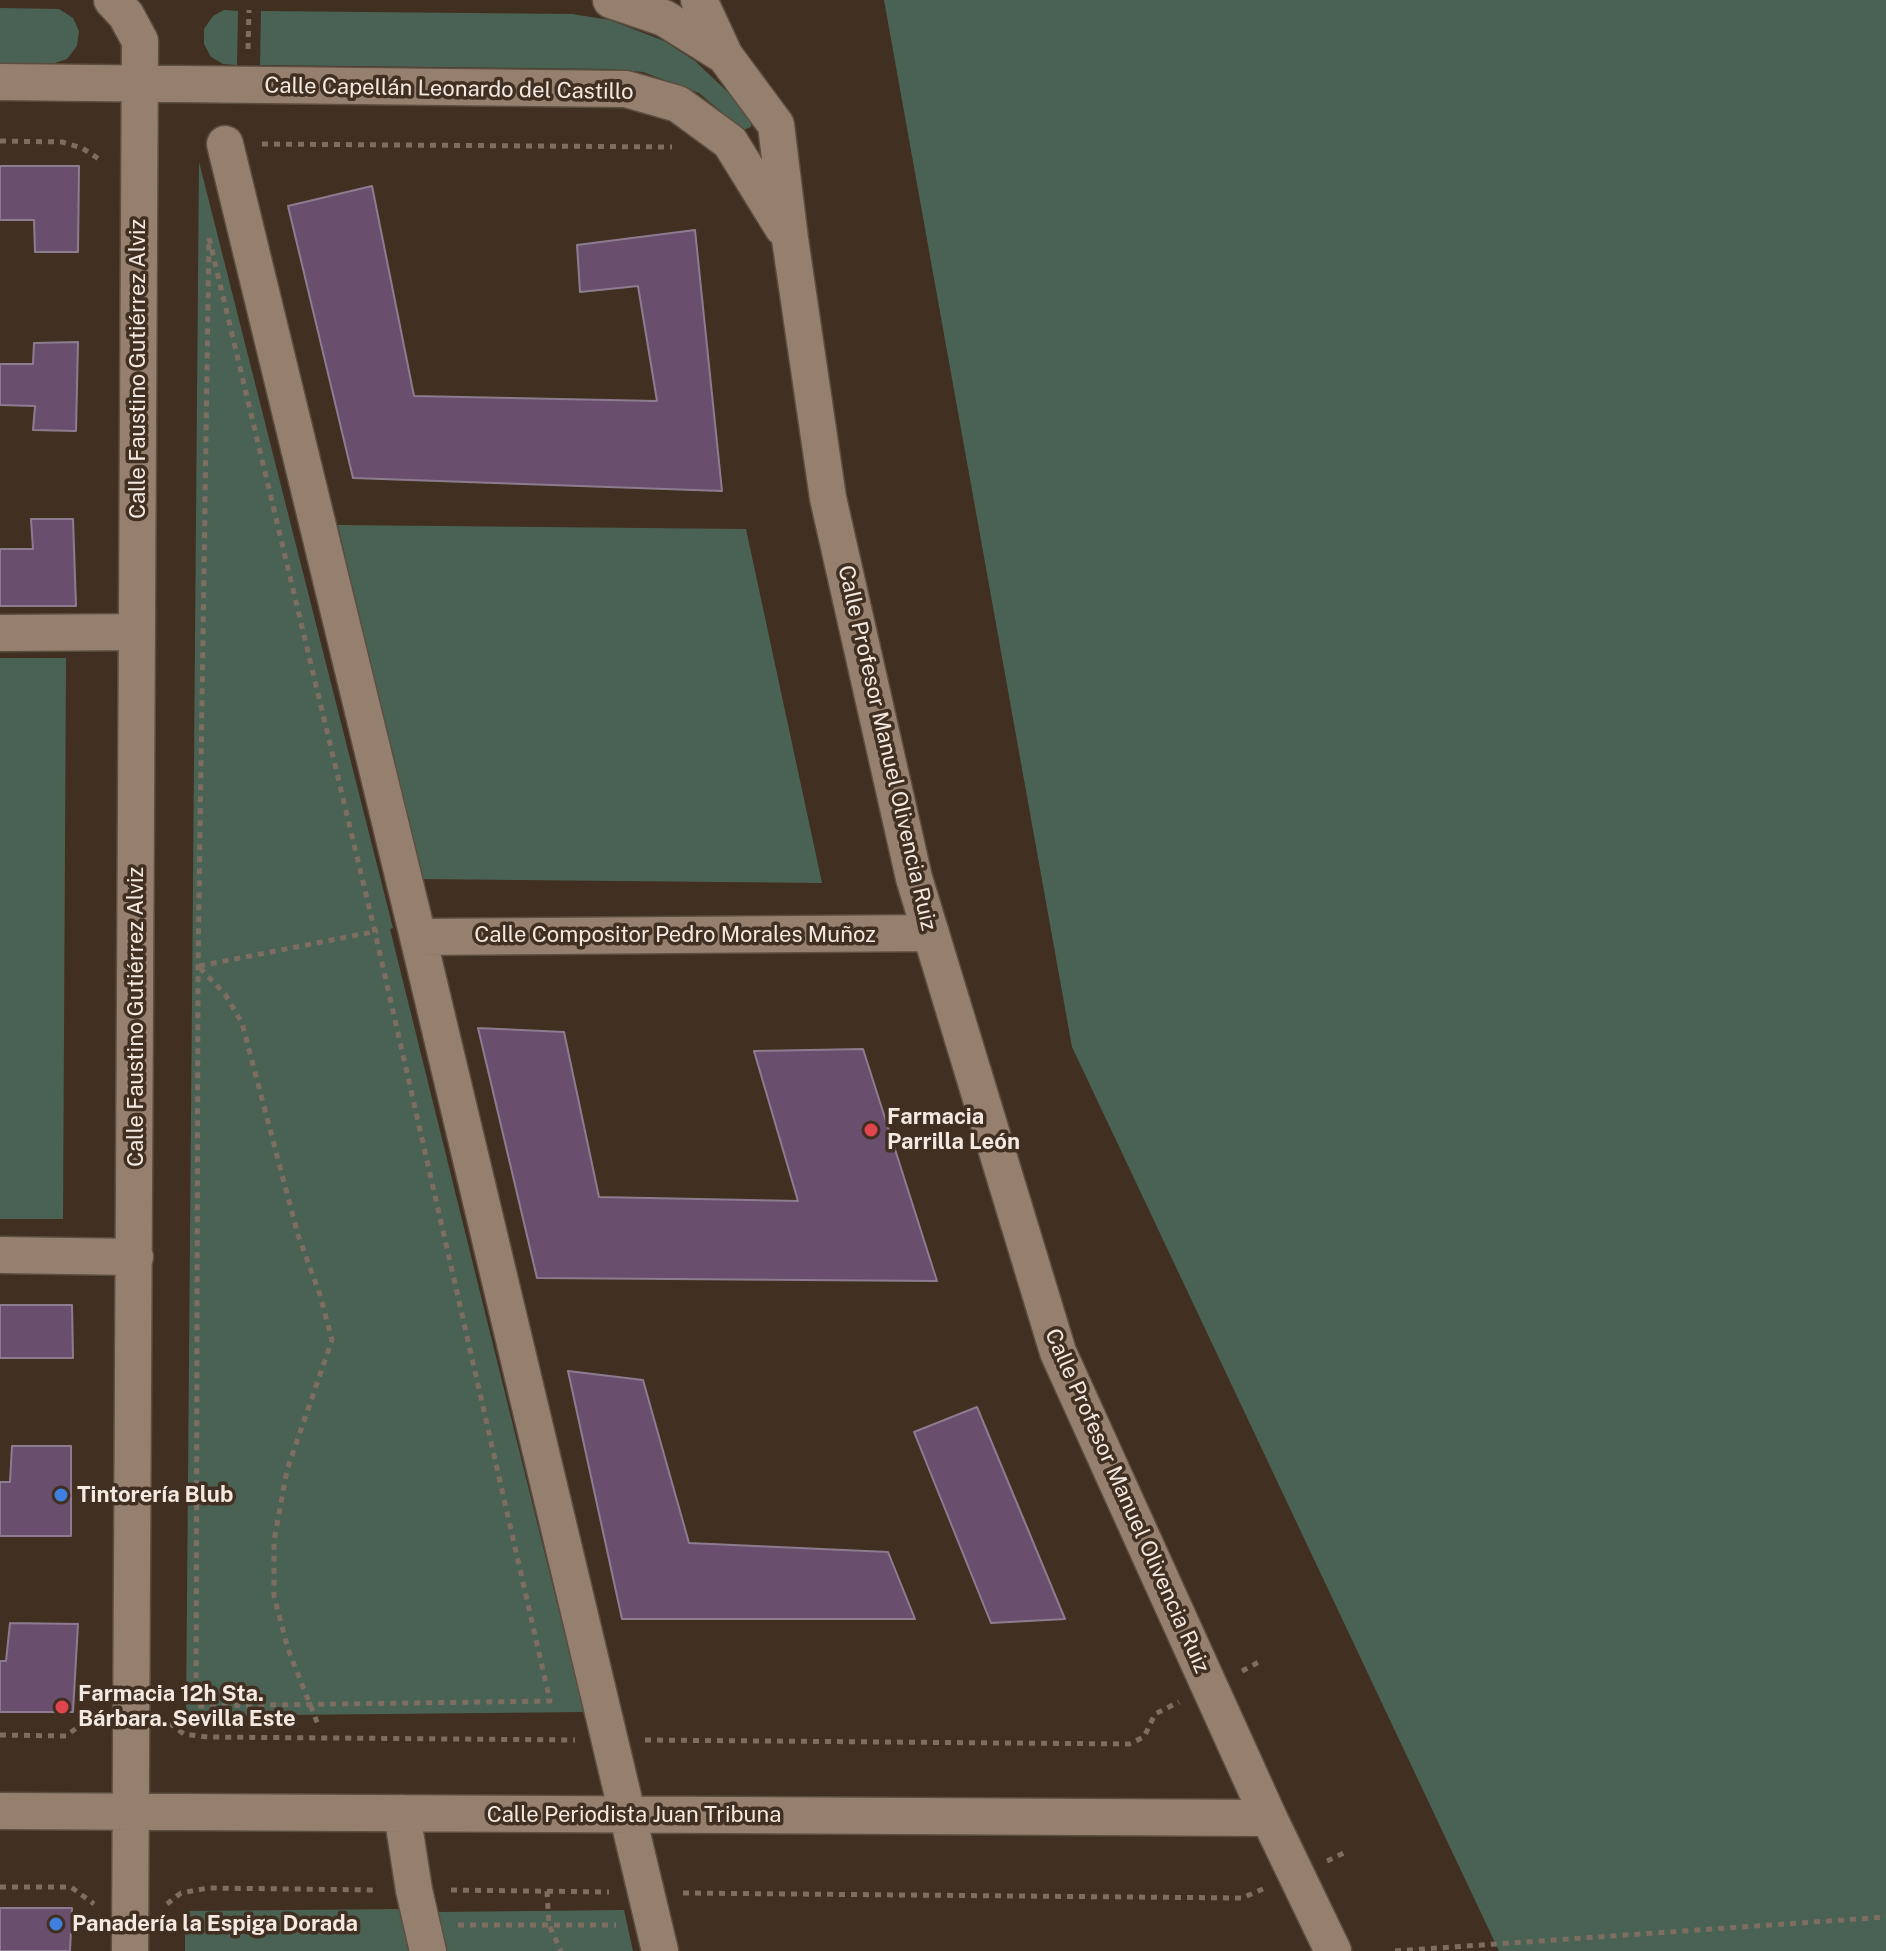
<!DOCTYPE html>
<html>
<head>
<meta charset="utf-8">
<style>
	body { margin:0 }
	canvas { display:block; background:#412f21 }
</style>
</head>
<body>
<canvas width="1886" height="1951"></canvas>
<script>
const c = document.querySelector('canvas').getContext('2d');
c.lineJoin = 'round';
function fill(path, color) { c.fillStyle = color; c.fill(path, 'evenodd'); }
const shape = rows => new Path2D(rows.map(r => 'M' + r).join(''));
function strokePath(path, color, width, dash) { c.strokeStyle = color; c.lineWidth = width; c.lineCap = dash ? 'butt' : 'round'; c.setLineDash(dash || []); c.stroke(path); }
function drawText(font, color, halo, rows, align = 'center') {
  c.font = font + ' "Public Sans",sans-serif'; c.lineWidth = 7; c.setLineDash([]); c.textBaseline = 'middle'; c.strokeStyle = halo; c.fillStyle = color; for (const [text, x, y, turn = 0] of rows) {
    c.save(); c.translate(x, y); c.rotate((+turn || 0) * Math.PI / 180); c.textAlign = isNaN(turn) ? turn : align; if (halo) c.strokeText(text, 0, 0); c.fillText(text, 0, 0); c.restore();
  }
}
const green = shape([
	[884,0,1886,0,1886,1951,1499,1951,1072,1047],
	[0,8,59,9,73,18,79,31,77,46,67,59,52,64,0,63],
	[224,10,238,11,237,65,223,64,211,57,204,44,204,29,213,16],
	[261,11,572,14,610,20,664,41,695,61,734,98,751,121,751,127,743,130,699,93,643,72,610,69,260,65],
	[199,162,393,928,390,929,584,1712,186,1716],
	[338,525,746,529,822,883,417,879],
	[0,658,66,658,63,1219,0,1219],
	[402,1909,411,1951,185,1951,185,1911],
	[624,1910,633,1951,447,1951,438,1912]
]);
const building = shape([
	[0,166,79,166,78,252,35,252,34,220,0,220,0,166],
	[372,186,414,396,657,401,638,286,580,292,577,245,695,230,722,491,353,478,288,206,372,186],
	[78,342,76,431,33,430,35,406,0,405,0,364,33,364,34,343,78,342],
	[31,519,73,519,76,606,0,606,0,549,33,549,31,519],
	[478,1028,564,1032,599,1197,798,1201,754,1051,863,1049,937,1281,537,1278,478,1028],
	[0,1305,72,1305,73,1358,0,1358,0,1305],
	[568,1371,643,1380,689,1543,888,1552,915,1619,622,1619,568,1371],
	[977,1407,1065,1619,991,1623,914,1432,977,1407],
	[12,1446,71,1446,71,1536,0,1536,0,1482,10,1482,12,1446],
	[10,1623,78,1624,73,1712,0,1712,0,1661,6,1661,10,1623],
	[0,1908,72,1908,70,1951,0,1951,0,1908]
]);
const path = shape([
	[248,49,249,10],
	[0,141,62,142,82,148,102,161],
	[262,144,672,147],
	[209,238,375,932,550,1701,196,1706,198,967,209,238],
	[199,966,378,931],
	[200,968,225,994,242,1023,298,1235,320,1295,332,1340,287,1470,274,1541,274,1596,288,1649,319,1727],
	[1242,1671,1259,1662],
	[169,1723,184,1734,208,1737,575,1740],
	[0,1735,66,1736,87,1720,97,1719],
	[645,1740,1129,1744,1144,1737,1155,1714,1179,1702],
	[1327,1861,1348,1851],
	[0,1887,71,1887,94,1904],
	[451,1890,609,1892],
	[547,1891,549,1925,561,1951],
	[683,1893,1242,1898,1263,1889],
	[167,1904,181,1893,208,1888,377,1890],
	[458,1925,616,1925],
	[1395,1951,1886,1917]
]);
const minor = shape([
	[112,0,126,15,140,41,130,1951],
	[611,0,664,18,725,56,776,125,790,239,828,498,914,878,1058,1352,1269,1818,1333,1951],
	[699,0,725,56],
	[0,82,626,89,678,104,730,142,783,228],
	[225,144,418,937,660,1951],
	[0,633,137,632],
	[418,937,931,933],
	[0,1255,135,1257],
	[0,1811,1269,1818],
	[402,1813,414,1890,428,1951]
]);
const markers = [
	[871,1130,8,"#e0444e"],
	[61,1495,8,"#3f7fe0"],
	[62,1707,8,"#e0444e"],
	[56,1924,8,"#3f7fe0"]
];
const streetNames = [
	["Calle Capellán Leonardo del Castillo",449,89,1],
	["Calle Faustino Gutiérrez Alviz",138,369,-90],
	["Calle Profesor Manuel Olivencia Ruiz",887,748,77],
	["Calle Compositor Pedro Morales Muñoz",675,935],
	["Calle Faustino Gutiérrez Alviz",136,1017,-90],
	["Calle Profesor Manuel Olivencia Ruiz",1127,1501,66],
	["Calle Periodista Juan Tribuna",634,1815]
];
const poiNames = [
	["Farmacia",887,1117],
	["Parrilla León",887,1142],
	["Tintorería Blub",77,1495],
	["Farmacia 12h Sta.",78,1694],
	["Bárbara. Sevilla Este",78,1719],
	["Panadería la Espiga Dorada",72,1924]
];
fill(green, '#4a6253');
fill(building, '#6a4e6e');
strokePath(building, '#8d7c8f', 2);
strokePath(minor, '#5c4e41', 39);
strokePath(path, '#7e6e62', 5, [6, 6]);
strokePath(minor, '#958070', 36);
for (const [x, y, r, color] of markers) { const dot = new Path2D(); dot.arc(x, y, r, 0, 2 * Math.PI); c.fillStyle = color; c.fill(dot); strokePath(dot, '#412f21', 3); }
drawText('22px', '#f4e9e0', '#412f21', streetNames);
drawText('bold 22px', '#f4e9e0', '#412f21', poiNames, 'left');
</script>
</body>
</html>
